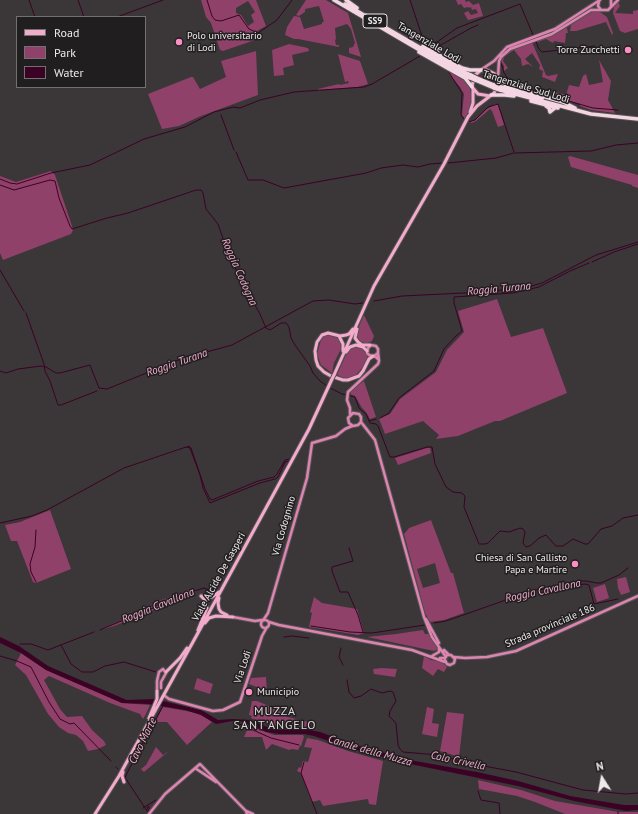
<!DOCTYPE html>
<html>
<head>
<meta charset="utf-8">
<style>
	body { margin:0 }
	#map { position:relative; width:638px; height:814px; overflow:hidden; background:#3b3638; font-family:"PT Sans",sans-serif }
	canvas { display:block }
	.legend { position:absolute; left:16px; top:16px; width:130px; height:72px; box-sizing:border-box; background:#211e1f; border:1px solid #737071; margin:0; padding:5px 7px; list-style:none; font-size:12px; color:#eeeaec }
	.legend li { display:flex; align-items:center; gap:8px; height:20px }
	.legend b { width:20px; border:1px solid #737071 }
	.north { position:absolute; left:582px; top:758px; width:40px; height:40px; -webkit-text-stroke:3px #211e1f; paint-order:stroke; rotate:349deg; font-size:11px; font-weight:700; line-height:16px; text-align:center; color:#eeeaec }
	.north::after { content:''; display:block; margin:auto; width:14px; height:18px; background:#eeeaec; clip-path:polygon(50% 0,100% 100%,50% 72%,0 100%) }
</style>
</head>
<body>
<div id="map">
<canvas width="638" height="814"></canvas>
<ul class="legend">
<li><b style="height:5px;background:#f2abcb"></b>Road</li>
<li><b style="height:11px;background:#8f4169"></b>Park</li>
<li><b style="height:11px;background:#3c0225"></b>Water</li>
</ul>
<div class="north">N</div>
</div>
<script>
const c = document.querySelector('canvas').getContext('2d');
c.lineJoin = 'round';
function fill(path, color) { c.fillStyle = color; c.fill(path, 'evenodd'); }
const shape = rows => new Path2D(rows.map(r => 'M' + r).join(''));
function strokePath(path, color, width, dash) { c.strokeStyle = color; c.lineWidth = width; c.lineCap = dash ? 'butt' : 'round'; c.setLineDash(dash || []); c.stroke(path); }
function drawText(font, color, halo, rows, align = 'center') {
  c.font = font + ' "PT Sans",sans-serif'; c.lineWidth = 3; c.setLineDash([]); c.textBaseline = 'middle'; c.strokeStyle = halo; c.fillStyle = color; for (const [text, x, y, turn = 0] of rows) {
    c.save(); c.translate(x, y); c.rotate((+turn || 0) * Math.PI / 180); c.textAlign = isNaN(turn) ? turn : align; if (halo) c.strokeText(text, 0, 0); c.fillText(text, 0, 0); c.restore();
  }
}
const green = shape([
	[201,0,256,0,266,26,257,31,254,36,255,40,223,51,220,50,211,23,206,17],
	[248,1,255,12,251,15,254,22,248,26,241,15,236,13,236,8],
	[306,0,326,0,348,13,361,57,349,53,349,48,353,47,355,43,351,29,347,24,335,28,336,39,335,40,336,45,339,45,339,47,298,39,294,39,285,35,287,27,294,16,300,17,304,29,322,24,322,22,324,22,319,6,305,9,305,12,299,16,296,15],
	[456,0,465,0,466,2,469,1,473,5,479,3,483,16,468,20,464,13,468,11,471,15,478,13,476,9,472,10,471,7,469,8,468,7,464,8,461,4,458,5],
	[618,2,620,6,615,13,633,14,633,11,638,10,638,29,625,33,620,31,613,13,614,7],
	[595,11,600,12,607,17,613,33,610,40,612,35,606,22,576,31,570,31,571,25,590,12],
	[565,27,567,28,568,33,566,33,565,43,554,41,553,43,546,39,538,42,537,41,557,33],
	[532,42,546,75,548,76,558,74,555,82,542,77,543,71,539,69,540,65,532,53,525,59,533,67,528,64,522,66,521,59,514,50,504,57,503,61,508,68,504,71,504,66,501,61,503,57,513,49],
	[289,44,308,48,309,51,292,55,294,65,283,68,284,75,274,76,272,50],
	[256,51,258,95,201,116,179,126,162,129,148,94,191,77,193,77,200,89,226,77,221,61],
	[338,54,360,61,368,84,358,87,318,90,318,89,339,84,340,85,349,83,348,81,345,82],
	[599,60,611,81,608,100,615,113,591,110,580,106,580,104,556,97,555,92,566,95,569,85,579,87,583,76,586,74,589,85,603,82],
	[448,71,466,81,470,88,472,101,470,109,465,119,462,115,464,94,460,87,450,75],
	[496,104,498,105,504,125,498,127,492,111,490,109,476,121,472,123,468,122,475,120,487,109],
	[570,156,638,175,638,188,632,186,632,185,571,167,568,157],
	[51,171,55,175,71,223,73,230,71,234,3,260,0,253,0,176,16,182],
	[497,299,511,337,543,328,567,393,500,421,495,421,458,436,436,439,439,435,423,421,385,434,379,419,390,414,400,399,436,372,447,350,464,332,458,311],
	[364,315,374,336,372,341,366,344,358,340,356,337,356,333],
	[326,334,336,335,342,342,342,347,334,363,332,373,321,365,317,354,321,340],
	[354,347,361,347,367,355,367,359,363,367,356,375,349,378,344,378,337,375,348,350],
	[364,381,376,417,370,419,366,412,362,408,355,396,350,394,352,390],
	[427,448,430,448,431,453,398,465,395,458],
	[50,510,71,569,36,583,33,582,17,541,11,541,5,525,20,522],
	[431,520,451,573,453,573,464,613,444,620,430,622,425,613,404,534,409,528],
	[435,563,440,583,423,588,417,569],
	[626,577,630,592,621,595,618,588,617,579],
	[605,584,609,598,597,602,593,588],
	[191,589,193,593,176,598,156,609,114,626,100,630,130,617,129,615,157,605,156,602],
	[314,597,322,603,357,609,364,633,358,635,309,627,312,613,310,612],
	[423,630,425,634,429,634,438,649,434,651,367,637,396,634],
	[21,653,46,670,122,703,150,705,146,714,143,719,140,714,110,703,49,676,44,680,60,709,67,717,82,716,92,730,104,741,106,745,98,749,88,751,83,741,76,735,68,733,59,727,48,714,26,675,15,665],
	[424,656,431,660,442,662,447,667,444,672,438,669,433,676,422,668],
	[382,668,397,669,395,677,374,674,373,669],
	[266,677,267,691,249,684,251,678],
	[197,678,213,684,210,694,194,689],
	[252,701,257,701,276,709,288,717,308,722,307,727,274,727,251,718,252,716,249,715],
	[163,707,198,713,212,722,187,745,167,722,155,722],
	[427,707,434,709,432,723,439,724,437,737,422,734],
	[447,712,464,714,459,757,440,751],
	[249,725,274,735,303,735,304,737,301,746,300,746,298,750,292,749,289,750,272,744,266,750,262,737,244,737],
	[307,738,318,740,348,751,383,761,376,805,369,804,368,799,323,806,320,800,312,802,301,773,297,771,299,767,301,768,303,761,308,762,312,748,304,747],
	[150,740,163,755,170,750,144,772,141,769,146,765,156,747],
	[478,780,521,790,555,801,619,812,638,812,638,814,565,814,535,802,517,796,479,789]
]);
const water = shape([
	[0,637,19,646,48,666,122,698,127,700,154,699,163,701,201,710,218,720,232,719,250,720,275,730,305,729,320,732,359,746,415,761,477,772,518,781,570,796,624,805,638,805,638,810,626,811,574,801,518,786,410,764,349,748,314,736,304,734,279,734,266,732,238,720,216,724,201,715,185,710,149,704,122,703,46,670,21,653,0,643]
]);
const stream = shape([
	[29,0,35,17],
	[78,0,84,17],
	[207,0,212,16,215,20,221,21,239,15,249,29,258,33,277,20,292,0],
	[410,0,423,39,432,43,437,42,457,28,520,4,539,49,542,52,595,46],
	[117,17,163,0],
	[434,48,435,46,439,46,471,28,478,25],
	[501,63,504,73,511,83,518,86,547,94],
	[448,71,462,93,461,115,464,119],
	[558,98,593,108,618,110],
	[221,115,234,150],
	[469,122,475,120,488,107,498,104,514,152],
	[236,152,248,180,263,180,284,188,366,173,381,168,403,165,418,167,430,164,443,163],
	[448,163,496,158,514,153,591,151,616,145,638,143],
	[0,179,10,183,17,184,51,173,90,165,144,139,185,127,214,112,233,107,240,108,260,100,294,92,364,87,372,84,420,56],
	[0,185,14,190,50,180,55,181,59,198,70,226,72,229,107,218,128,213,196,190,201,190,203,193,206,209,218,224,228,253,244,287,259,312,266,328,270,330,281,323,286,323,289,327,291,338,295,345,310,366,313,373,320,381,327,386],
	[592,262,614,252,638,244],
	[0,270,24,311],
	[374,301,402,296,484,292,528,287,542,283,596,255,638,242],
	[26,313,44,364,45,371,50,381,58,405,61,405,97,391],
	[0,371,6,373,18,369,41,366,46,367,56,373,60,373,90,365,99,388,107,389,181,359,232,345,313,301,329,300,355,304,363,303],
	[330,388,342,394,355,397,359,408,366,414,370,423,376,424,378,426,390,457,394,457,427,447,432,447,435,464,446,487,453,492,462,493,465,496,464,507,479,544,485,544,488,543,500,531,509,532,520,528,523,529,525,532,523,543,526,547,530,546,539,538,546,535,556,546,563,546,573,539,585,544,588,544,601,529,612,526,623,518,638,515],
	[380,418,389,413,399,398,434,371,444,349,456,336,462,331,454,303,454,297,513,293,539,287,570,271,589,263],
	[369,421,376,419],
	[187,447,189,446,191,448,205,489,210,499,212,500,258,481,274,477,277,474,285,460,290,459],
	[0,523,32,516,47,510,124,468,186,447,190,448,200,475,203,488,210,503,260,483,275,479,278,477,285,462,289,461],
	[36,530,35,547,30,564,31,572,36,582],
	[349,548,353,561,332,567,332,571,340,592,348,592,358,615,363,632],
	[539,593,555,591,569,586,585,584,589,585,594,604,618,599],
	[434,623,446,621,503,601,517,594,534,590,550,589,567,583,580,581,586,581,597,583,601,583,619,575,628,568],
	[311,626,350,632,372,633,425,625],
	[100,630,153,608,162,602,178,596,204,588,216,592],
	[284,637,292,636,309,638],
	[20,644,31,644,48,650,94,632],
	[61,645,71,664,82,672,93,672,105,666,124,662,156,672],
	[341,648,339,657,343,665],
	[0,656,17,661,31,667,49,702,60,719,70,724,74,723,111,761],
	[347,680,349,692,354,698,361,696,371,689,382,693,390,691,393,692,396,701,390,711,389,716,396,723,398,745,400,749,403,752,438,755,468,763,516,772,583,790,626,794,638,793],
	[235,722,271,738,299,745],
	[304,762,301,773,317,814],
	[116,767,118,769],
	[124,776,149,814],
	[125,778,127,773,163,706],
	[478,791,481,800,499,803,500,814],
	[148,806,151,810],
	[147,807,149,812],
	[143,808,156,800],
	[618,812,618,814]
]);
const secondary = shape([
	[611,0,611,7],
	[599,1,598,6,601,10],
	[482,69,494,61,507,47,555,29,600,0],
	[498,77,499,61,501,57,510,49,552,34,591,10,608,10,618,0],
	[374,356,378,353,378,349,376,346,371,345,368,348,367,353,369,355,376,357,378,359],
	[350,414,350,408,347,400,348,392,378,364,379,361,378,353],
	[361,422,358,425,353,426,349,423,348,418,353,413,359,414,361,417,361,422,375,440,424,617,432,637,446,657],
	[233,617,255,621,262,620],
	[264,619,268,613,307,478,312,443,336,436,345,429,352,426],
	[426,619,439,643],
	'261 624a4 4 0 1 1 8 0a4 4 0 1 1-8 0Z',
	[269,622,279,625,412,650,445,662],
	[444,650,449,655],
	[432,656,439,652,439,647],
	[454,657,465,658,487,657,516,651,638,596],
	[440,658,445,658,447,655,451,655,455,659,454,663,450,665,447,664,445,660],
	[157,691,157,681,159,672,163,669,166,673,161,682,161,688],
	[165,696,169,699,213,711,223,710,240,702,262,636,267,627],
	[195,768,216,782],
	[246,811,253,814],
	[149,814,165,794,200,764,246,811,247,814]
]);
const primary = shape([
	[470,112,473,103,473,88],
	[353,329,349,334,346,335,340,336,328,333,322,335,317,342,315,351,316,360,318,366,324,372,331,376,343,380,348,380,359,376,363,371,369,359,373,356],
	[357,329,355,338,358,342,362,345,370,345],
	[339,336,343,344,343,351],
	[346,352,350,347,356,345,363,347,367,351],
	[334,375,374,286,444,164,468,117,477,106,494,93,497,88,498,79,495,74,487,70,481,70,474,76,472,87,478,94,490,96],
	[202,596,212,597,219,592],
	[219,598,218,603,219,609,221,612,227,615],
	[205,623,209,618,216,616,233,617],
	[198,630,207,608,205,600,201,596],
	[166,672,180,658,187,648],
	[149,718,157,699,157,691],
	[123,772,122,776,124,782],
	[95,814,119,776,199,631,309,429,332,379]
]);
const highway = shape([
	[334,0,452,69,470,78],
	[346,0,357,8],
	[345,4,455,68,471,75],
	[423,46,462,68,470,70,481,70],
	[419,52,465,78,472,87],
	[477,78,494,85],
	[498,79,506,85,514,88,563,102,575,108],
	[475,80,494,88],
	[501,87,542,99],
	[500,90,591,114,638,119],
	[491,95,505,95,514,96],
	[531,101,558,108],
	[546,106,549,108,550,112,555,108]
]);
const primaryBridge = shape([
	[332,379,334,375]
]);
const highwayBridge = shape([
	[471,75,477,78],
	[470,78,475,80],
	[494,85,501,87],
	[494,88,500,90]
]);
const markers = [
	[179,42,4,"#fb8fc4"],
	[628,50,4,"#fb8fc4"],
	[575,564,4,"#fb8fc4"],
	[249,692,4,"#fb8fc4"]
];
const shields = [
	[375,21,24]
];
const shieldNames = [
	["SS9",375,21]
];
const poiNames = [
	["Polo universitario",187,36],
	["di Lodi",187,48],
	["Torre Zucchetti",620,50,"right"],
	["Chiesa di San Callisto",567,558,"right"],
	["Papa e Martire",567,570,"right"],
	["Municipio",257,692]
];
const streetNames = [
	["Tangenziale Lodi",429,43,30],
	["Tangenziale Sud Lodi",526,87,17],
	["Via Codognino",284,526,-74],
	["Viale Alcide De Gasperi",219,577,-61],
	["Strada provinciale 186",550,626,-23],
	["Via Lodi",243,667,-71]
];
const waterNames = [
	["Roggia Codogna",239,272,66],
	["Roggia Turana",499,289,-5],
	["Roggia Turana",177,363,-19],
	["Roggia Cavallona",543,591,-12],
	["Roggia Cavallona",158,606,-22],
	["Cavo Marte",143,741,-64],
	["Canale della Muzza",370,751,16],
	["Colo Crivella",458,761,12]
];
const quarterNames = [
	["MUZZA",275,712],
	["SANT'ANGELO",275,726]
];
fill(green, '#8f4169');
fill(water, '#3c0225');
strokePath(stream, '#3c0225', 1);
strokePath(secondary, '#585355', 4.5);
strokePath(primary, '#585355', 5);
strokePath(highway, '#585355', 5.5);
strokePath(secondary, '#de84b0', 2.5);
strokePath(primary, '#f2abcb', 3);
strokePath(highway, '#f3d6e2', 3.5);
strokePath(primaryBridge, '#585355', 5, []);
strokePath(highwayBridge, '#585355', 5.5, []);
strokePath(primaryBridge, '#f2abcb', 3);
strokePath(highwayBridge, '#f3d6e2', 3.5);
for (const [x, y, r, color] of markers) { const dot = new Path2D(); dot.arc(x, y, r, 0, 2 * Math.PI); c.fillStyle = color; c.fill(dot); strokePath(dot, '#211e1f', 1.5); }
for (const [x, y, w] of shields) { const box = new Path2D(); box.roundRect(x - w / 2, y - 7, w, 14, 3); c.fillStyle = '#211e1f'; c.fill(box); strokePath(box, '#eeeaec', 1); }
drawText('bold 9px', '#eeeaec', null, shieldNames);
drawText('10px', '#eeeaec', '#211e1f', poiNames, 'left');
drawText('10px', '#eeeaec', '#211e1f', streetNames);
drawText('italic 11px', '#f2aecd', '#211e1f', waterNames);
c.letterSpacing = '1px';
drawText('12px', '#dfd7da', '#211e1f', quarterNames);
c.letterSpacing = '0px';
</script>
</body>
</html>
